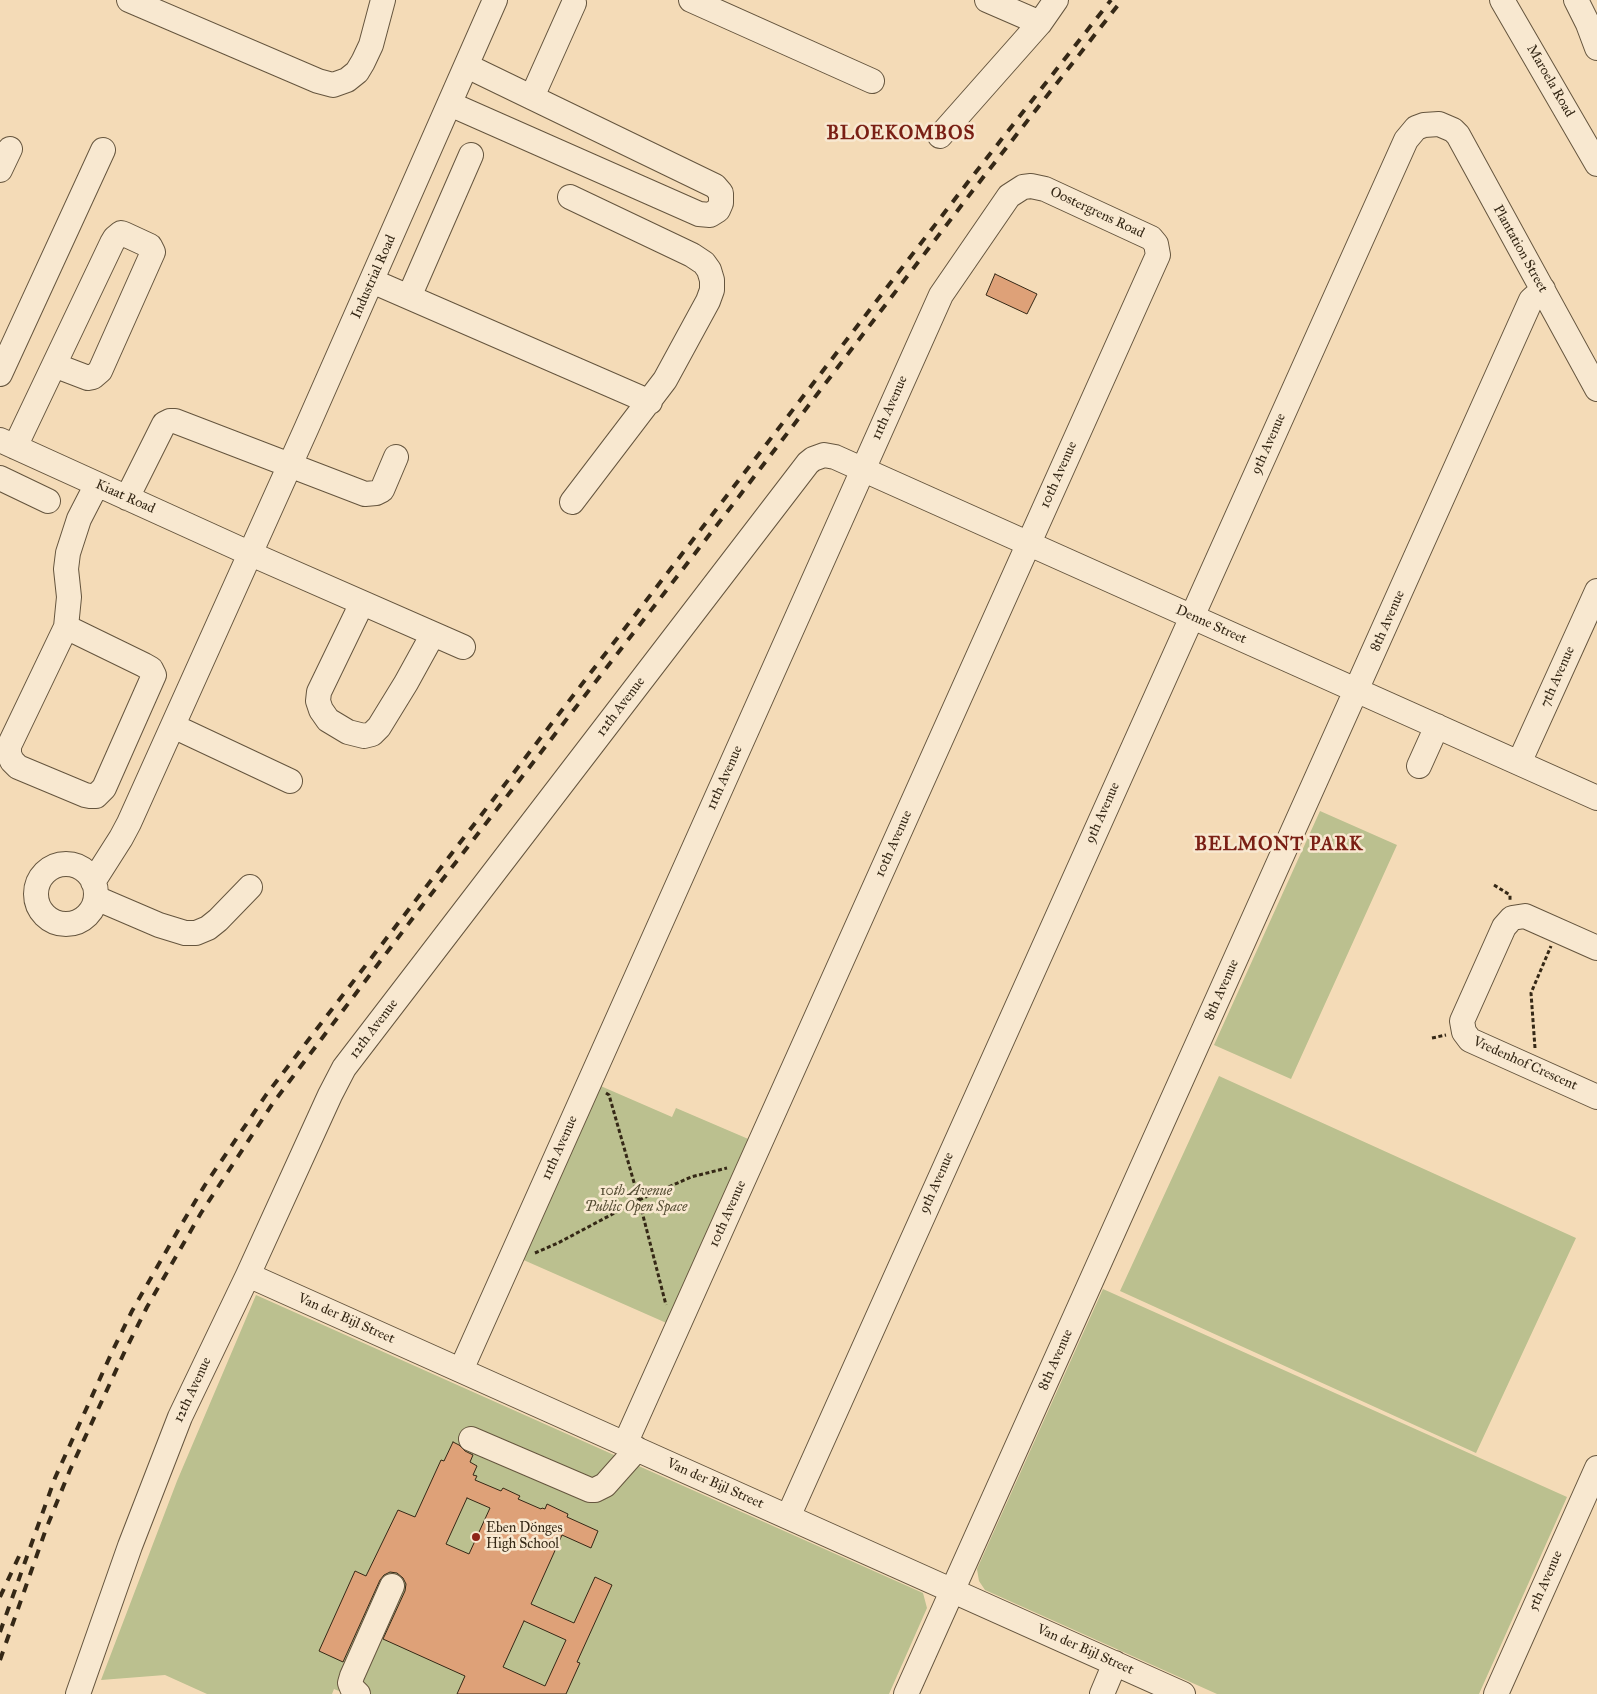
<!DOCTYPE html>
<html>
<head>
<meta charset="utf-8">
<style>
	body { margin:0 }
	canvas { display:block; background:#f4dbb7 }
</style>
</head>
<body>
<canvas width="1597" height="1694"></canvas>
<script>
const c = document.querySelector('canvas').getContext('2d');
c.lineJoin = 'round';
function fill(path, color) { c.fillStyle = color; c.fill(path, 'evenodd'); }
const shape = rows => new Path2D(rows.map(r => 'M' + r).join(''));
function strokePath(path, color, width, dash) { c.strokeStyle = color; c.lineWidth = width; c.lineCap = dash ? 'butt' : 'round'; c.setLineDash(dash || []); c.stroke(path); }
function drawText(font, color, halo, rows, align = 'center') {
  c.font = font + ' "IM FELL Great Primer",serif'; c.lineWidth = 5; c.setLineDash([]); c.textBaseline = 'middle'; c.strokeStyle = halo; c.fillStyle = color; for (const [text, x, y, turn = 0] of rows) {
    c.save(); c.translate(x, y); c.rotate((+turn || 0) * Math.PI / 180); c.textAlign = isNaN(turn) ? turn : align; if (halo) c.strokeText(text, 0, 0); c.fillText(text, 0, 0); c.restore();
  }
}
const green = shape([
	[1320,811,1397,845,1291,1079,1214,1045],
	[1219,1076,1576,1238,1476,1453,1120,1291],
	[596,1084,672,1117,676,1108,753,1141,671,1325,519,1258],
	[1103,1289,1567,1497,1479,1694,1217,1694,985,1590,979,1581,977,1569],
	[256,1295,923,1593,927,1608,889,1694,346,1694,334,1689,332,1694,207,1694,165,1675,101,1680,177,1481]
]);
const building = shape([
	[995,274,1037,294,1027,314,986,295,995,274],
	[453,1442,459,1445,465,1451,473,1455,470,1462,477,1466,473,1475,477,1476,475,1480,501,1491,503,1488,520,1496,518,1499,541,1509,542,1508,545,1509,547,1504,568,1514,567,1517,598,1531,591,1548,562,1535,531,1604,574,1623,595,1577,612,1585,577,1662,580,1663,566,1694,457,1694,465,1676,383,1639,405,1591,406,1584,403,1578,397,1573,390,1572,384,1575,380,1580,343,1662,319,1651,355,1571,366,1576,398,1510,415,1517,441,1460,444,1461,453,1442],
	[467,1498,490,1508,469,1554,446,1544,467,1498],
	[524,1621,566,1640,545,1686,503,1667,524,1621]
]);
const path = shape([
	[1494,885,1510,895,1510,900],
	[1432,1038,1446,1035],
	[1535,1048,1531,993,1551,946],
	[606,1093,609,1095,639,1200,666,1305],
	[535,1253,558,1243,639,1200,691,1177,727,1168]
]);
const minor = shape([
	[129,0,318,81,333,85,347,80,357,72,363,62,371,45,383,0],
	[691,0,872,81],
	[987,0,1040,23],
	[1502,0,1597,164],
	[1576,0,1588,24,1597,48],
	[532,97,574,3],
	[450,104,699,214,710,215,718,210,721,203,721,193,715,186,467,66],
	[940,136,1040,23,1056,0],
	[0,170,10,149],
	[570,197,692,255,704,263,709,270,712,280,712,290,708,301,665,380,572,502],
	[372,281,650,402],
	[409,297,471,155],
	[0,374,103,150],
	[0,440,251,554,463,647],
	[15,447,112,243,115,238,121,233,124,234,150,246,153,252,100,371,93,377,88,378,54,365],
	[0,478,48,501],
	[127,498,164,424,170,421,175,421,365,494,376,493,382,490,396,457],
	[362,603,319,692,318,701,321,710,328,720,348,732,364,736,372,734,379,727,406,683,433,634],
	[66,627,144,665,151,669,154,675,104,788,96,796,90,796,85,795,18,767,12,761,9,754,9,746,66,627,69,597,66,569,68,553,79,519,97,484],
	[173,726,290,781],
	[1519,763,1597,591],
	[1419,766,1437,726],
	'36 894a30 30 0 1 1 60 0a30 30 0 1 1-60 0Z',
	[93,882,121,838,129,823,307,427,495,0],
	[96,898,159,925,185,933,196,933,208,928,218,920,250,887],
	[1597,948,1525,916,1512,918,1504,927,1462,1021,1464,1032,1470,1040,1597,1097],
	[248,1275,1183,1694],
	[461,1370,941,295,1009,196,1023,187,1031,186,1045,189,1151,238,1156,244,1158,255,625,1444],
	[471,1439,590,1490,595,1490,605,1485,637,1449],
	[788,1517,1406,140,1416,128,1424,125,1439,124,1453,130,1458,135,1597,389],
	[78,1694,130,1546,180,1417,248,1275,330,1095,344,1068,808,463,813,459,824,455,835,457,1597,798],
	[358,1694,352,1688,350,1683,352,1676,392,1586],
	[906,1694,1531,300,1543,289],
	[1102,1694,1115,1663],
	[1496,1694,1597,1468]
]);
const rail = shape([
	[0,1597,21,1552],
	[0,1632,55,1478,112,1352,132,1311,180,1227,205,1185,266,1095,968,182,1111,0],
	[0,1660,46,1529,70,1470,124,1353,147,1307,201,1213,273,1103,422,906,734,503,974,189,1122,0]
]);
const markers = [
	[476,1537,5,"#8f2418"]
];
const streetNames = [
	["Maroela Road",1550,81,60],
	["Oostergrens Road",1097,213,25],
	["Plantation Street",1520,249,61],
	["Industrial Road",374,277,-66],
	["11th Avenue",890,408,-66],
	["9th Avenue",1269,444,-66],
	["10th Avenue",1059,475,-66],
	["Kiaat Road",125,497,24],
	["8th Avenue",1388,621,-66],
	["Denne Street",1211,625,24],
	["7th Avenue",1558,677,-66],
	["12th Avenue",621,707,-53],
	["11th Avenue",725,778,-66],
	["9th Avenue",1103,813,-66],
	["10th Avenue",894,844,-66],
	["8th Avenue",1222,990,-66],
	["12th Avenue",374,1029,-53],
	["Vredenhof Crescent",1525,1064,24],
	["11th Avenue",560,1148,-66],
	["9th Avenue",937,1183,-66],
	["10th Avenue",728,1214,-66],
	["Van der Bijl Street",346,1319,24],
	["8th Avenue",1056,1360,-66],
	["12th Avenue",193,1390,-65],
	["Van der Bijl Street",715,1484,24],
	["5th Avenue",1546,1581,-66],
	["Van der Bijl Street",1085,1650,24]
];
const parkNames = [
	["10th Avenue",636,1192],
	["Public Open Space",636,1208]
];
const poiNames = [
	["Eben Dönges",486,1529],
	["High School",486,1545]
];
const districtNames = [
	["BLOEKOMBOS",901,134],
	["BELMONT PARK",1279,845]
];
fill(green, '#bbc08f');
fill(building, '#dea178');
strokePath(building, '#352816', 1);
strokePath(minor, '#65553e', 26);
strokePath(path, '#352816', 3, [4, 2.5]);
strokePath(minor, '#f8e8d0', 24);
strokePath(rail, '#352816', 4, [9, 9]);
for (const [x, y, r, color] of markers) { const dot = new Path2D(); dot.arc(x, y, r, 0, 2 * Math.PI); c.fillStyle = color; c.fill(dot); strokePath(dot, '#f8e8d0', 2); }
drawText('14px', '#352816', '#f8e8d0', streetNames);
drawText('italic 14px', '#564e34', '#f8e8d0', parkNames);
drawText('14px', '#352816', '#f8e8d0', poiNames, 'left');
c.letterSpacing = '1px';
drawText('bold 19px', '#7a1f14', '#f8e8d0', districtNames);
c.letterSpacing = '0px';
</script>
</body>
</html>
